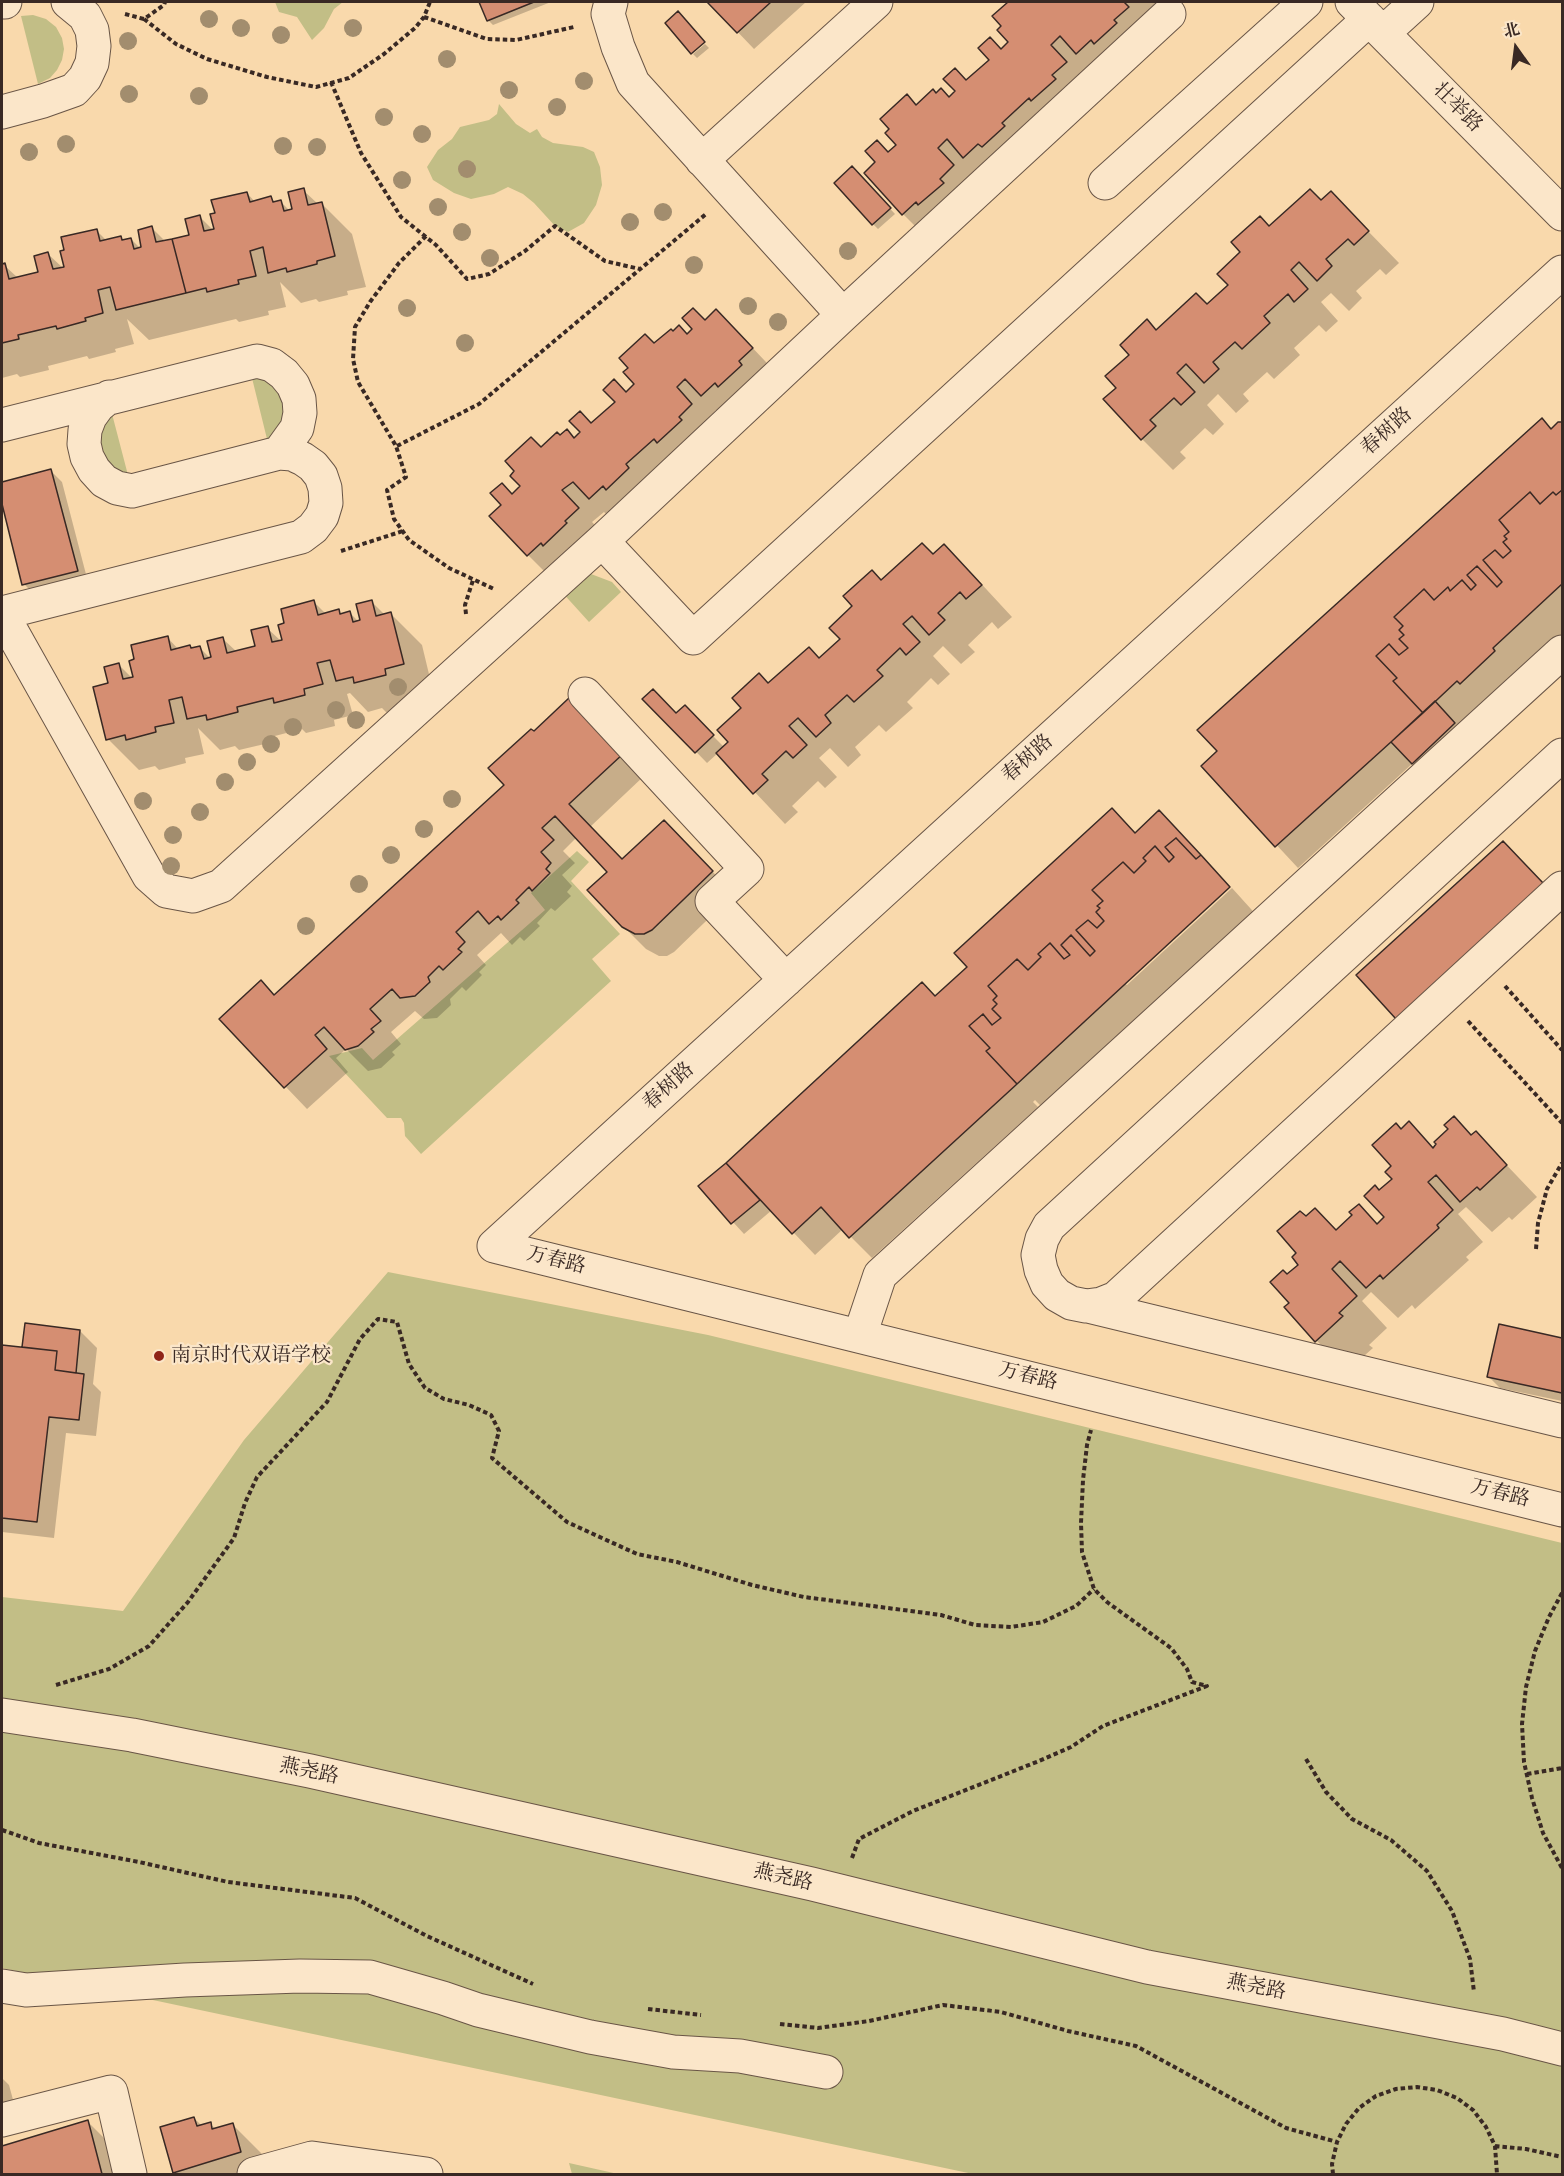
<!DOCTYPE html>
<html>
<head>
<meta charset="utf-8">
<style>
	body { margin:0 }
	#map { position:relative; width:1564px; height:2176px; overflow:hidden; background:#f9d9ac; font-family:"Libre Bodoni","Noto Serif SC",serif }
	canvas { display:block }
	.frame { position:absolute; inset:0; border:3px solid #392924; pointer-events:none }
	.north { position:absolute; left:1486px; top:18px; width:60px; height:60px; -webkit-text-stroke:4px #fbe6c9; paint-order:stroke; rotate:346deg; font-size:16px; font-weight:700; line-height:24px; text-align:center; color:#392924 }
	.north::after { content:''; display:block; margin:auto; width:21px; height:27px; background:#392924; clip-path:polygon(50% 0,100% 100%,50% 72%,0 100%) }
</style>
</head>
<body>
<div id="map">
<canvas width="1564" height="2176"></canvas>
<div class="frame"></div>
<div class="north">北</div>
</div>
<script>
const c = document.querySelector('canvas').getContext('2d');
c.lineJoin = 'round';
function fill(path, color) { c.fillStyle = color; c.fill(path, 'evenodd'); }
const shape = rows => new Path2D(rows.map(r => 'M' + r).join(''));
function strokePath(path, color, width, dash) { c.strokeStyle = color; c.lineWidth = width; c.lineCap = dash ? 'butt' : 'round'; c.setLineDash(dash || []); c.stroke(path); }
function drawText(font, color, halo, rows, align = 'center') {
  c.font = font + ' "Libre Bodoni","Noto Serif SC",serif'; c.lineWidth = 4.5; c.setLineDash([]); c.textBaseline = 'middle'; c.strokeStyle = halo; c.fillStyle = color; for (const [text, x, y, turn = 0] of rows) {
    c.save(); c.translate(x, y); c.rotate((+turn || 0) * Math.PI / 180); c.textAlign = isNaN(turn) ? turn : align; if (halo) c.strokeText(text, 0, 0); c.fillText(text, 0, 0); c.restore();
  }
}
const green = shape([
	[275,2,343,2,334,9,324,28,312,40,297,17,279,12],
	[33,15,46,19,56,27,62,38,64,49,62,60,57,70,50,78,38,84,21,16],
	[499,104,516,124,530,133,537,129,542,137,553,143,583,147,594,152,600,167,602,185,596,205,584,223,568,232,555,226,534,203,523,194,508,187,494,194,471,199,454,193,433,180,427,167,438,150,452,139,460,127,489,120,497,114],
	[251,374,276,382,289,415,268,443],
	[111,410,129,479,104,463,98,429],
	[591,574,612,582,621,592,589,622,560,590,579,576],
	[577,851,589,862,571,881,620,934,592,959,611,981,421,1154,405,1136,404,1123,401,1118,387,1118,329,1056,362,1048,373,1060,545,910,531,893],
	[388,1272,708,1335,1562,1543,1562,2174,973,2174,2,1968,2,1597,123,1611,244,1440],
	[569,2163,618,2174,572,2174]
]);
const shadow = shape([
	[481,2,551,2,493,25,488,20],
	[709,2,806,2,754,49],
	[1010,2,1026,2,1028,4,1031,2,1178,2,934,245,903,214,888,154,898,145,917,106,936,95,949,98,1010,42,1003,26,995,16],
	[705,44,709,48,697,58,693,54],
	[852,168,895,214,878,229,873,224],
	[303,190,318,204,321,203,352,234,366,287,347,291,348,295,319,302,316,299,301,303,280,282,286,307,268,311,269,315,239,322,236,319,149,340,127,319,134,344,115,349,116,352,89,359,87,356,48,366,49,370,20,377,17,374,2,378,2,265,4,265,18,278,39,273,48,254,63,268,66,268,97,231,107,241,121,237,124,241,131,239,141,249,152,228,166,242,191,236,200,217,213,230,216,230,216,214,247,193,255,202,271,198,276,203,280,201,290,211,294,210],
	[1331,193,1399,263,1386,275,1380,269,1356,291,1362,298,1349,311,1331,293,1321,302,1338,321,1326,332,1319,325,1294,348,1300,355,1274,379,1267,372,1243,394,1249,401,1236,413,1218,394,1207,405,1224,424,1213,435,1205,428,1180,452,1186,458,1173,470,1142,439,1118,388,1156,331,1207,306,1230,285,1270,228,1321,202],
	[705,321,747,342,783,380,733,426,716,410,707,419,722,436,621,529,604,512,592,522,609,540,559,586,528,555,512,495,522,487,541,449,560,437,574,439,636,384,655,345,687,336],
	[1559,423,1562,423,1562,643,1424,774,1413,763,1298,868,1203,766],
	[51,471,62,482,88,582,35,595,24,584,2,498,2,484],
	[933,555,975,577,1012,617,998,629,992,622,968,645,975,652,961,664,943,646,933,656,950,674,938,685,931,678,907,702,913,708,886,732,879,725,855,747,861,755,848,767,830,748,819,758,837,777,825,788,818,781,792,806,798,812,785,824,718,753,707,763,645,699,676,715,685,708,724,747,731,742,769,685,820,660,842,639,882,582],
	[314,602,326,614,339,611,342,615,350,613,359,622,362,621,372,602,385,615,391,614,422,645,434,695,417,706,387,713,382,708,368,712,350,693,347,694,353,715,334,720,335,726,306,733,302,729,267,738,269,743,239,750,235,746,220,750,198,728,204,754,185,758,186,763,159,770,155,766,139,770,108,739,110,684,119,665,135,681,167,637,179,650,190,647,193,649,200,648,214,662,223,639,237,652,257,647,267,628,281,641,284,641,286,624],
	[570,699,644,776,590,827,623,861,686,844,734,894,674,952,667,956,659,956,646,949,623,926,609,872,577,837,563,851,575,863,562,875,572,886,567,892,571,896,555,911,551,908,537,923,540,926,524,941,520,937,512,945,501,933,477,955,486,965,479,972,482,975,466,991,462,987,450,999,451,1005,437,1018,424,1019,415,1011,391,1032,401,1044,392,1052,395,1055,381,1068,368,1071,346,1049,336,1058,348,1072,307,1109,221,1019,275,996,506,785,534,733],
	[1112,810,1136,834,1222,879,1229,886,1124,983,1127,985,1232,888,1260,919,1049,1114,1035,1100,1033,1102,1038,1107,872,1258,843,1229,815,1255,772,1210,744,1234,700,1186,936,998,969,967],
	[1409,1123,1434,1149,1472,1136,1476,1133,1537,1197,1512,1220,1509,1217,1492,1232,1466,1207,1458,1214,1483,1242,1466,1257,1469,1260,1415,1309,1412,1305,1398,1318,1371,1292,1362,1301,1387,1328,1369,1345,1373,1348,1347,1371,1316,1340,1291,1303,1287,1276,1300,1265,1299,1253,1306,1218,1336,1231,1378,1225,1386,1217,1380,1192,1394,1179,1393,1166,1401,1131],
	[26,1325,80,1331,97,1348,93,1384,101,1392,96,1436,66,1433,54,1538,2,1532,2,1346,23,1349],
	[1500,1326,1562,1340,1562,1401,1500,1388,1489,1377],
	[2,2078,9,2085,18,2118,2,2122],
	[194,2118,202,2126,210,2124,216,2129,233,2125,264,2156,269,2174,177,2174,174,2172],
	[88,2122,119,2153,124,2174,2,2174,2,2148]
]);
const building = shape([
	[479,2,534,2,487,21,479,2],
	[707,2,771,2,737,33,707,2],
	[1008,2,1124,2,1129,7,1114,20,1117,23,1094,44,1091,40,1076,54,1060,36,1051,45,1067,62,1052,75,1056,79,1031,101,1029,98,1002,123,1005,126,982,147,978,144,963,158,947,139,938,148,954,165,940,179,944,183,918,205,916,202,902,215,864,173,875,162,865,151,877,140,888,152,896,145,885,133,889,129,880,119,907,94,916,105,933,89,936,93,941,88,949,97,955,91,943,79,955,68,966,80,989,60,978,48,990,37,1001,49,1008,42,997,30,1001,26,992,16,1008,2],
	[678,11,705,42,691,54,665,23,678,11],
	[852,166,891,208,872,225,834,183,852,166],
	[304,188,308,205,322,202,335,256,317,261,317,264,287,272,286,268,268,273,263,247,250,251,256,276,238,280,239,284,207,292,206,288,186,293,172,239,189,235,185,219,200,215,204,231,214,229,210,214,215,213,211,200,247,192,250,202,271,196,273,202,281,200,284,211,292,209,288,192,304,188],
	[1310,189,1321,200,1331,191,1369,231,1354,245,1348,239,1326,259,1332,266,1317,281,1299,262,1291,270,1308,289,1294,302,1288,294,1264,316,1270,323,1242,349,1235,342,1213,362,1219,369,1204,383,1186,364,1177,373,1195,392,1181,405,1174,398,1150,420,1156,426,1141,440,1103,399,1116,388,1105,376,1129,355,1120,345,1147,319,1156,330,1196,293,1207,304,1228,285,1217,274,1240,252,1231,242,1260,216,1269,226,1310,189],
	[152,226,156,242,172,239,186,293,116,310,110,287,98,290,103,313,85,318,86,321,57,329,56,326,18,335,19,339,2,343,2,264,5,263,9,279,38,272,34,256,48,252,53,269,64,267,60,251,64,250,61,237,97,229,100,241,121,236,122,240,131,238,134,249,141,247,138,230,152,226],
	[693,308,705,320,716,309,753,348,739,361,742,365,718,387,715,383,701,396,685,379,677,387,692,404,679,417,682,420,657,443,654,439,626,464,629,468,606,490,603,486,589,499,573,482,562,490,579,508,565,521,567,523,543,546,541,543,527,556,489,516,501,505,490,493,502,483,512,494,520,486,510,476,514,471,505,461,531,437,541,447,557,432,560,435,567,429,574,438,580,432,569,421,580,411,591,423,615,402,603,390,614,379,626,392,634,384,623,372,628,368,619,358,645,334,654,343,671,329,673,331,679,325,687,334,692,329,682,318,693,308],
	[1542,418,1551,429,1558,422,1562,422,1562,490,1556,495,1553,492,1540,504,1530,492,1499,520,1509,532,1504,536,1507,539,1503,542,1511,551,1503,558,1495,550,1483,560,1502,582,1497,587,1477,566,1467,575,1476,585,1471,590,1462,580,1450,591,1448,587,1434,600,1424,589,1394,617,1403,626,1399,630,1404,635,1399,639,1408,648,1399,655,1389,644,1376,656,1397,678,1393,681,1423,713,1275,847,1201,766,1217,751,1197,730,1542,418],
	[51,469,78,571,22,585,2,504,2,482,51,469],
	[1562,490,1562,584,1493,648,1495,651,1460,684,1457,681,1423,713,1393,681,1397,678,1376,656,1389,644,1399,655,1408,648,1399,639,1404,635,1399,630,1403,626,1394,617,1424,589,1434,600,1448,587,1450,591,1462,580,1471,590,1476,585,1467,575,1477,566,1497,587,1502,582,1483,560,1495,550,1503,558,1511,551,1503,542,1507,539,1504,536,1509,532,1499,520,1530,492,1540,504,1553,492,1556,495,1562,490],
	[922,543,933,554,944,544,982,585,966,599,960,592,938,613,945,620,929,635,912,616,903,624,920,642,906,655,900,648,877,670,883,676,854,702,847,695,825,715,831,723,816,737,798,718,789,726,807,745,793,758,786,751,762,774,768,780,753,794,716,753,728,742,717,730,741,708,732,698,759,673,768,683,809,647,819,658,840,639,829,628,852,606,843,596,872,570,881,580,922,543],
	[314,600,318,615,339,609,340,614,350,611,353,622,360,620,356,604,372,600,376,616,391,612,404,664,385,669,386,675,354,683,353,677,336,681,330,660,317,663,323,684,304,689,305,695,274,703,273,698,237,707,238,712,207,720,206,715,187,719,182,697,169,700,174,723,155,727,156,732,126,740,125,735,106,740,93,687,108,683,104,667,119,663,123,679,133,677,129,661,134,659,131,645,168,636,171,650,190,645,191,648,200,646,204,659,211,657,207,641,223,637,227,653,255,646,251,630,268,626,272,642,282,640,278,625,284,623,281,609,314,600],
	[653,689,676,713,685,705,714,735,695,753,642,699,653,689],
	[570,697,624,753,569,804,622,859,664,820,713,871,652,930,644,934,635,934,622,927,587,890,607,872,555,816,542,828,554,840,541,852,551,863,546,869,550,873,532,891,529,887,516,900,519,903,501,920,498,916,489,924,478,911,456,932,465,942,458,949,462,952,443,970,439,966,428,977,430,982,415,996,400,998,392,989,370,1009,381,1021,371,1029,374,1032,358,1046,345,1050,324,1027,315,1035,327,1049,284,1088,219,1019,261,980,274,995,504,785,488,768,531,729,534,731,570,697],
	[1435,701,1455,723,1412,764,1391,742,1435,701],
	[1112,808,1135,833,1159,810,1201,855,1196,859,1176,838,1165,847,1174,857,1169,862,1155,846,1143,858,1146,861,1134,873,1123,862,1092,890,1103,901,1097,906,1100,908,1096,912,1104,921,1097,928,1088,920,1076,930,1095,951,1090,956,1071,935,1061,945,1070,955,1064,959,1050,943,1038,954,1041,957,1028,970,1017,959,988,986,997,996,993,1000,997,1004,992,1009,1001,1018,992,1025,983,1014,969,1026,990,1048,986,1051,1017,1084,849,1238,821,1207,792,1234,726,1163,922,982,935,996,967,967,954,953,1112,808],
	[1176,838,1196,859,1201,855,1230,887,1017,1084,986,1051,990,1048,969,1026,983,1014,992,1025,1001,1018,992,1009,997,1004,993,1000,997,996,988,986,1017,959,1028,970,1041,957,1038,954,1050,943,1064,959,1070,955,1061,945,1071,935,1090,956,1095,951,1076,930,1088,920,1097,928,1104,921,1096,912,1100,908,1097,906,1103,901,1092,890,1123,862,1134,873,1146,861,1143,858,1155,846,1169,862,1174,857,1165,847,1176,838],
	[1503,841,1544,884,1396,1019,1356,975,1503,841],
	[1454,1116,1471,1135,1476,1131,1507,1165,1480,1190,1477,1187,1460,1202,1436,1175,1428,1182,1453,1210,1437,1225,1439,1228,1383,1279,1380,1275,1366,1288,1340,1261,1332,1269,1357,1296,1339,1313,1343,1316,1315,1342,1284,1307,1289,1303,1270,1282,1283,1270,1287,1274,1298,1265,1292,1257,1296,1253,1277,1231,1300,1211,1306,1216,1315,1208,1336,1230,1352,1215,1349,1212,1359,1204,1377,1224,1384,1217,1364,1196,1375,1185,1379,1190,1392,1179,1385,1172,1391,1166,1372,1145,1396,1123,1401,1129,1409,1121,1433,1148,1436,1144,1434,1142,1448,1129,1444,1125,1454,1116],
	[726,1163,760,1200,731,1224,698,1186,726,1163],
	[25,1323,80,1330,76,1373,55,1370,57,1351,22,1347,25,1323],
	[1499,1324,1562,1338,1562,1393,1487,1377,1499,1324],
	[2,1345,57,1351,55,1370,84,1374,79,1420,49,1417,37,1522,2,1518,2,1345],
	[194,2117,197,2126,211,2122,212,2129,233,2123,241,2152,173,2173,160,2127,194,2117],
	[88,2120,102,2174,2,2174,2,2146,88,2120]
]);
const path = shape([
	[125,14,144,19,164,5,165,2],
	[424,17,487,39,516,40,574,27],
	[144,19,176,44,207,59,267,77,316,87,349,78,384,54,415,28,424,17,430,2],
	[331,82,361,153,401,217,436,245,467,279,489,274,525,251,555,226,605,261,640,269],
	[426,236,399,263,370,302,355,327,353,359,358,382,396,446,406,477,387,490,394,519,409,540,449,568,494,589],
	[397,446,479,404,706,214],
	[341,551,403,531],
	[466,614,465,605,473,580],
	[1505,986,1562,1050],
	[1468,1021,1562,1123],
	[1536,1249,1538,1223,1547,1189,1562,1163],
	[1562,1593,1549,1617,1535,1651,1526,1687,1522,1724,1524,1762,1532,1798,1543,1833,1562,1868],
	[56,1685,109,1669,149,1646,188,1602,234,1538,245,1503,257,1477,327,1402,360,1339,378,1319,397,1322,409,1364,425,1388,444,1399,469,1405,491,1415,499,1431,492,1458,567,1522,637,1554,677,1562,752,1585,804,1597,941,1615,975,1625,1011,1627,1043,1622,1076,1606,1094,1589],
	[1306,1759,1326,1792,1352,1819,1391,1840,1427,1871,1452,1911,1470,1959,1474,1992],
	[1527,1774,1562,1768],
	[2,1830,39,1843,139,1862,228,1882,355,1898,427,1936,533,1984],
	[852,1858,859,1839,913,1811,1039,1761,1071,1747,1103,1726,1207,1686,1192,1682,1187,1669,1171,1648,1107,1602,1094,1589,1082,1552,1081,1523,1083,1480,1087,1445,1091,1430],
	[648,2009,701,2015],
	[780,2024,818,2028,869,2021,943,2005,1001,2012,1068,2031,1136,2046,1286,2128,1337,2142],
	[1495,2146,1526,2149,1562,2157],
	[1333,2174,1332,2164,1337,2142,1346,2124,1359,2108,1376,2096,1396,2089,1417,2087,1437,2090,1457,2098,1473,2110,1486,2127,1495,2146,1497,2174]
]);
const minor = shape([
	[2,2,5,2],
	[611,2,608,14,618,47,633,83,843,315],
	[1352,2,1562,214],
	[1383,33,1417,2],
	[2,112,43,101,74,90,85,78,92,63,94,46,92,30,85,16,68,2],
	[702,160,876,2],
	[1105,183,1306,2],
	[2,425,257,361,272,365,284,374,293,385,299,399,300,413,297,428,279,453],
	[602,541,693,638,1369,19],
	[2,613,301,537,313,528,322,516,326,503,325,488,321,476,313,466,303,459,292,454,279,453,132,491,117,488,104,481,94,470,87,457,84,444,85,430,90,417,98,406,109,397],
	[2,614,149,876,166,891,193,896,221,886,602,541,843,315,1169,14],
	[585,694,747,869,712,901,786,980],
	[1562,755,1049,1226,1042,1239,1038,1255,1041,1270,1047,1284,1057,1295,1071,1303,1086,1306,1101,1304,1116,1298,1562,888],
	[494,1246,1562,272],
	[494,1246,1562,1510],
	[1088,1306,1562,1421],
	[860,1335,880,1275,1562,652],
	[2,1715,132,1735,310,1771,812,1884,1147,1967,1503,2034,1562,2049],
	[2,1986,26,1990,185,1980,300,1976,370,1977,443,1998,478,2010,590,2037,673,2052,740,2056,826,2072],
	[2,2120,111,2092,130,2174],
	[254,2174,312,2158,426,2174]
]);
const trees = [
	[209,19],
	[241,28],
	[353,28],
	[281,35],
	[128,41],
	[447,59],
	[584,81],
	[509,90],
	[129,94],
	[199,96],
	[557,107],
	[384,117],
	[422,134],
	[66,144],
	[283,146],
	[317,147],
	[29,152],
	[467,169],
	[402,180],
	[438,207],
	[663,212],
	[630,222],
	[462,232],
	[848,251],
	[490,258],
	[694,265],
	[748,306],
	[407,308],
	[778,322],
	[465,343],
	[398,687],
	[336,710],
	[356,720],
	[293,727],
	[271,744],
	[247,762],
	[225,782],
	[452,799],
	[143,801],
	[200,812],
	[424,829],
	[173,835],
	[391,855],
	[171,866],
	[359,884],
	[306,926]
];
const markers = [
	[159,1356,6,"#8f2418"]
];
const streetNames = [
	["壮举路",1457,108,45],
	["春树路",1387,432,-42],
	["春树路",1028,759,-42],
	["春树路",669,1087,-42],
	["万春路",556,1261,14],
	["万春路",1028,1377,14],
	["万春路",1500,1494,14],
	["燕尧路",309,1772,12],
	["燕尧路",783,1878,13],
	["燕尧路",1256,1988,11]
];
const poiNames = [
	["南京时代双语学校",171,1356]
];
fill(green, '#c2be86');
fill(shadow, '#0003');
fill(building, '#d58e72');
strokePath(building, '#392924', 1.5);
strokePath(minor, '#695546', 35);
strokePath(path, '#392924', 4, [4.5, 3]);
strokePath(minor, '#fbe6c9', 33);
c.fillStyle = '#a28d6e';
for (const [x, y] of trees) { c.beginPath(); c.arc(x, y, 9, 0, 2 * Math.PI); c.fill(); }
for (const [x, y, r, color] of markers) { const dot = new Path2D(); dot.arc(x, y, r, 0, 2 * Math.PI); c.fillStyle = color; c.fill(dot); strokePath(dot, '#fbe6c9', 2); }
drawText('20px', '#392924', '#fbe6c9', streetNames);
drawText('20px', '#392924', '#fbe6c9', poiNames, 'left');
</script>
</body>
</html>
